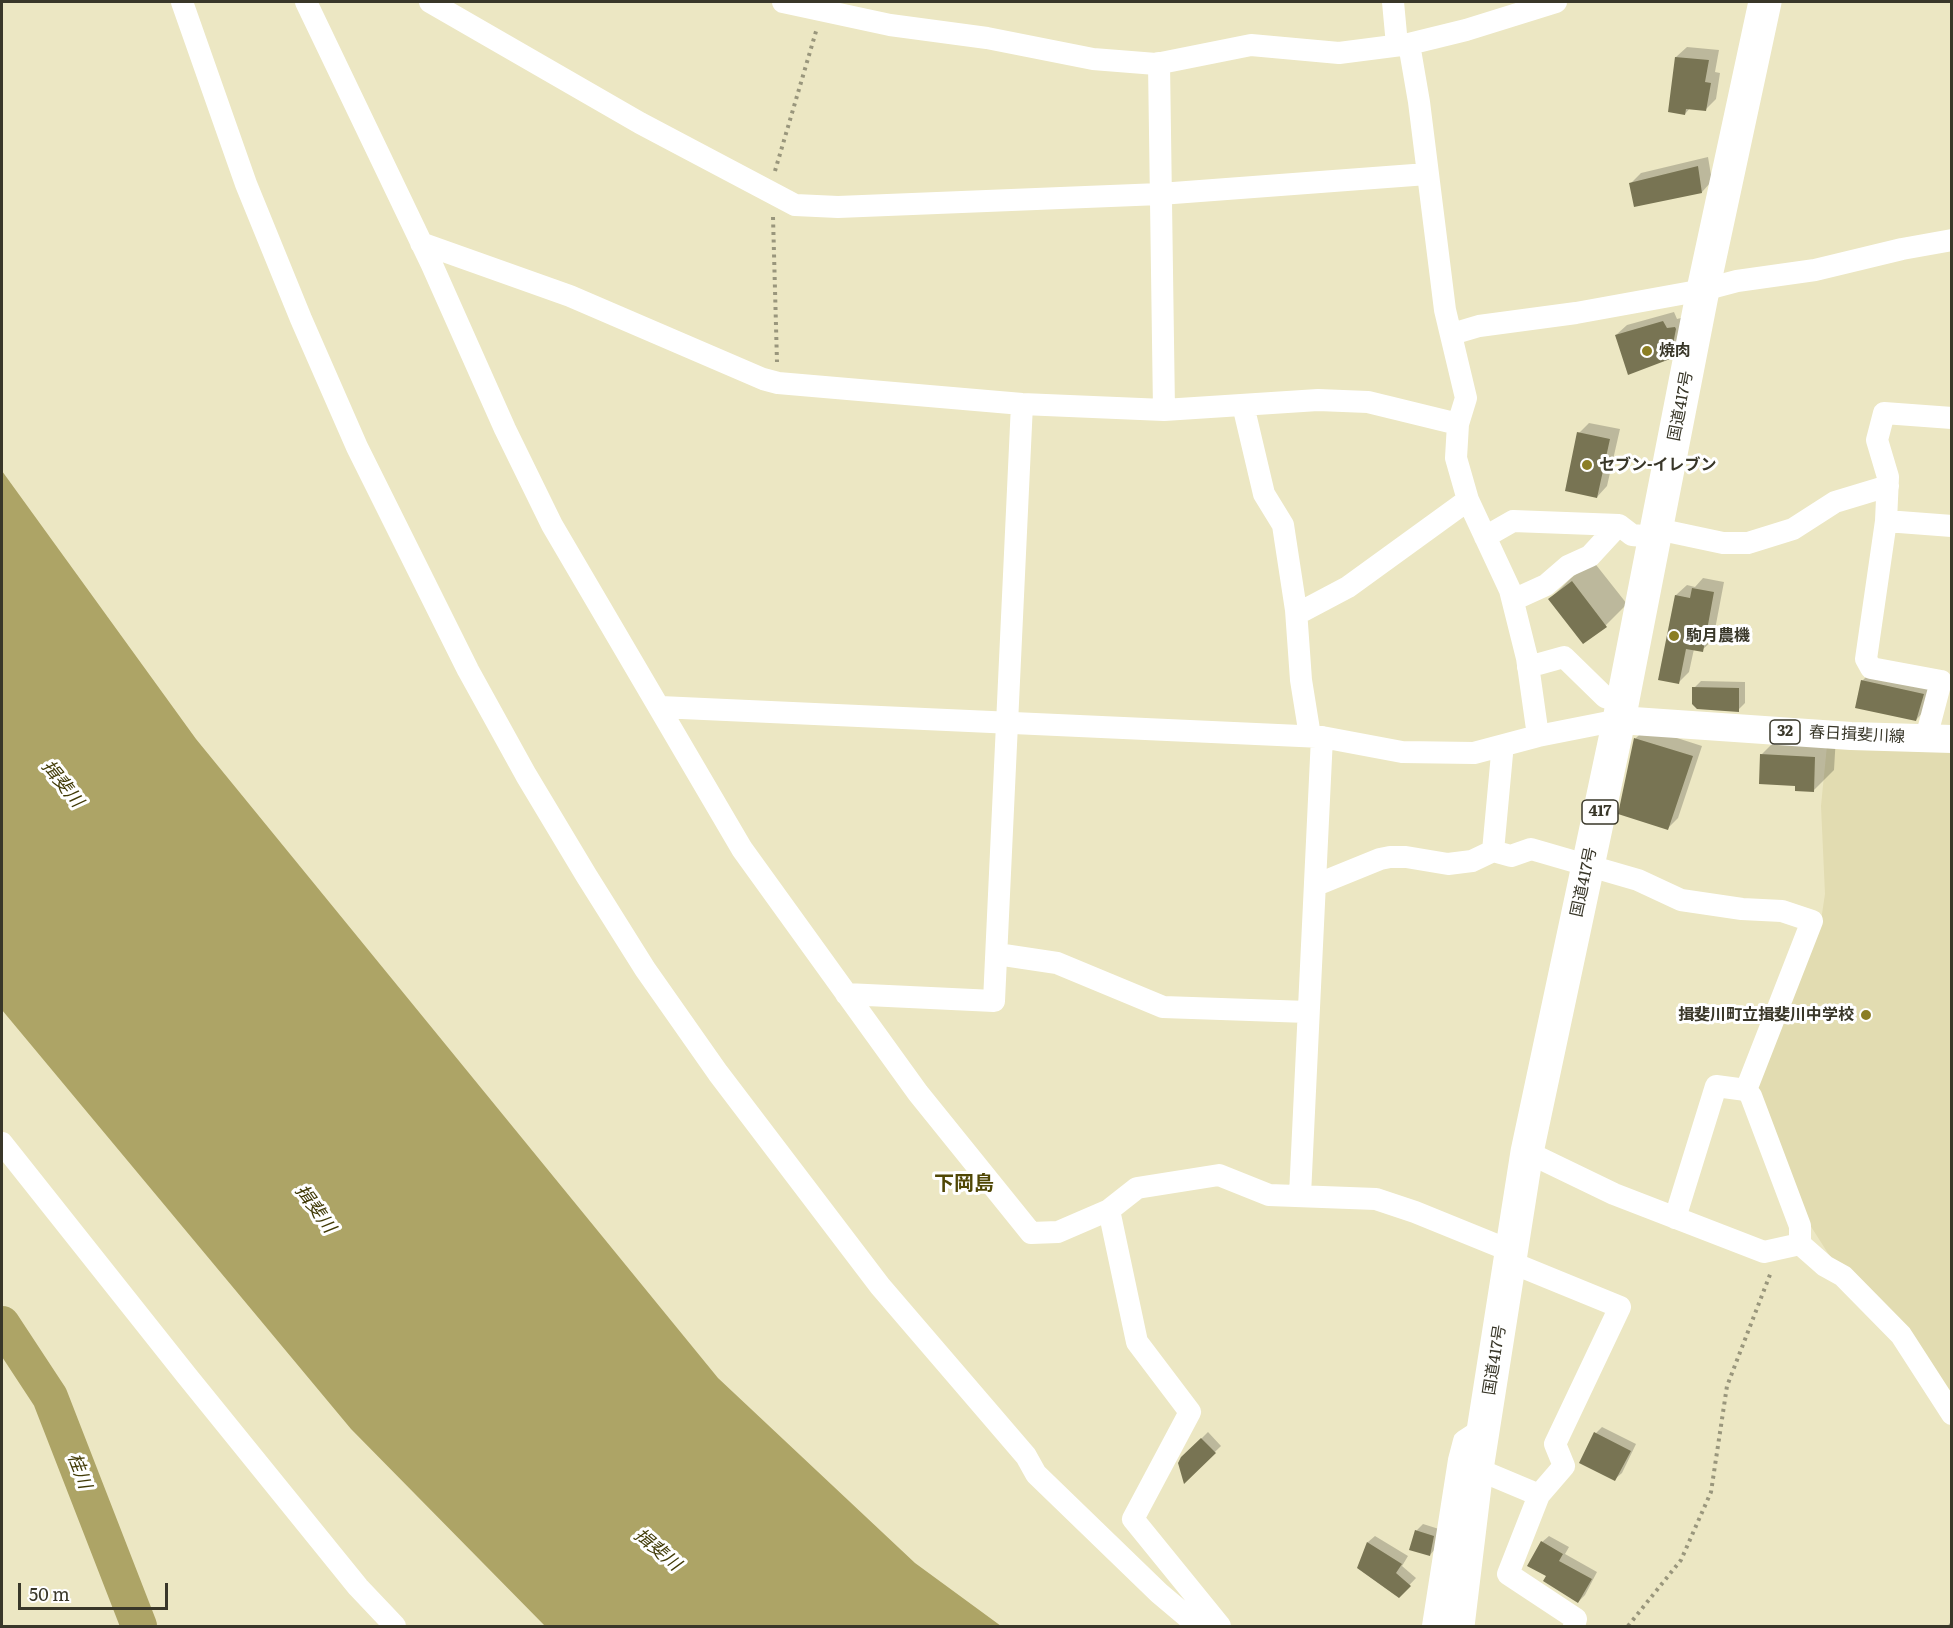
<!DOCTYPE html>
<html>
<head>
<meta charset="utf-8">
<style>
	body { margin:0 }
	#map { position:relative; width:1953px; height:1628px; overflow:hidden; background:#ece7c3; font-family:Literata,serif }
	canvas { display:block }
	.frame { position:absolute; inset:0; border:3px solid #393729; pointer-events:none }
	.scale { position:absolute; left:18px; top:1583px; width:150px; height:27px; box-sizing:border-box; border:3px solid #393729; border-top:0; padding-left:8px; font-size:18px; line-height:21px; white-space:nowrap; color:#393729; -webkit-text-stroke:4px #fff; paint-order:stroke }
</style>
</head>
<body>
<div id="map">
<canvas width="1953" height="1628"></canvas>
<div class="frame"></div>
<div class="scale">50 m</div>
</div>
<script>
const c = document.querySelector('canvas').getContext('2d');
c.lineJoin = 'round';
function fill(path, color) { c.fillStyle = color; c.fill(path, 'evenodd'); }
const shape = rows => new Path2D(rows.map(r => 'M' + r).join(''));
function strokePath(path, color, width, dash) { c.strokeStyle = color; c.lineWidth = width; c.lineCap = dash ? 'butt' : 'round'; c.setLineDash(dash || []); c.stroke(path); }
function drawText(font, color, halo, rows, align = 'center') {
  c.font = font + ' Literata,"Noto Sans JP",serif'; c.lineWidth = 6; c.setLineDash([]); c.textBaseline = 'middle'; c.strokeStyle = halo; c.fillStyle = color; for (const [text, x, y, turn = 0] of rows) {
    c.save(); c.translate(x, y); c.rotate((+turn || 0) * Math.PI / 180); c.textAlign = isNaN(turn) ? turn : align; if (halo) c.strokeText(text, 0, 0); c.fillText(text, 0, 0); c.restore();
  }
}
const built = shape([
	[1827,745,1951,748,1951,1390,1947,1390,1831,1258,1796,1203,1754,1083,1820,927,1825,894,1821,806]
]);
const water = shape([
	[2,471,196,739,718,1378,915,1563,1001,1626,545,1626,351,1429,2,1010]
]);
const shadow = shape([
	[1687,47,1719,50,1715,72,1720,73,1716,99,1706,109,1690,108,1685,114,1676,57],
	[1708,157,1712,181,1702,192,1630,184,1641,173],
	[1674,312,1677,319,1685,317,1680,347,1670,358,1616,335,1627,325],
	[1589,423,1620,429,1607,486,1597,497,1579,433],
	[1593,561,1627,604,1606,625,1583,642,1550,599,1571,578],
	[1703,578,1724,582,1713,640,1702,650,1694,649,1689,672,1679,682,1676,595,1687,585,1695,587],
	[1873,670,1933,684,1926,709,1916,720,1862,681],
	[1701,681,1745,682,1745,703,1738,710,1694,688],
	[1646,728,1702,746,1678,818,1667,829,1620,813,1636,738],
	[1783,733,1836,736,1834,770,1813,791,1797,785,1762,754],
	[1602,1427,1636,1444,1622,1473,1615,1479,1596,1433],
	[1208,1432,1221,1446,1185,1481,1190,1450],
	[1423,1524,1439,1529,1436,1548,1430,1555,1416,1531],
	[1375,1536,1408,1556,1402,1566,1416,1578,1399,1596,1359,1567,1368,1542],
	[1549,1536,1569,1547,1565,1554,1597,1572,1585,1595,1578,1602,1548,1576,1542,1542]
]);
const river = shape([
	[2,1324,50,1397,139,1626]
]);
const building = shape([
	[1675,57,1709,60,1705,82,1711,83,1706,111,1686,109,1685,115,1668,112],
	[1698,166,1702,193,1634,207,1629,183],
	[1663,321,1667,328,1675,327,1676,329,1670,359,1628,375,1615,335],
	[1577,432,1610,439,1597,498,1565,491],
	[1572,581,1607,627,1583,644,1548,599],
	[1692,588,1714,592,1703,652,1686,649,1679,684,1658,680,1675,595,1690,598],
	[1861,680,1924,694,1916,721,1855,708],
	[1692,687,1739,688,1739,712,1697,709,1692,704],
	[1634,738,1693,756,1668,830,1618,814],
	[1760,754,1815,757,1814,792,1795,791,1795,786,1759,784],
	[1594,1432,1631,1451,1615,1481,1579,1463],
	[1201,1438,1216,1453,1184,1484,1178,1463,1181,1457],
	[1415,1530,1434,1536,1430,1556,1409,1550],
	[1541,1541,1563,1554,1559,1561,1592,1579,1578,1603,1543,1581,1546,1576,1527,1566],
	[1367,1542,1402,1564,1396,1573,1411,1586,1399,1598,1357,1568]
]);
const path = shape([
	[775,171,817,28],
	[773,217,777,362],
	[1628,1626,1681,1560,1711,1492,1727,1386,1771,1272],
	[1950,1626,1952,1624]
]);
const minor = shape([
	[182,2,246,184,301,319,357,447,468,670,526,775,586,875,645,969,718,1073,880,1286,1026,1456,1036,1474,1159,1593,1198,1626],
	[306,2,432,265,505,429,552,525,742,849,918,1093,1031,1233,1058,1232,1109,1210,1137,1188,1219,1175,1269,1195,1376,1199,1415,1212,1511,1251],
	[430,2,640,123,795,205,838,207,1160,194,1427,174],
	[783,2,890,25,987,38,1093,59,1156,64,1251,45,1339,53,1409,44,1466,30,1556,2],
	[1393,2,1397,45],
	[1409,44,1419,102,1445,310,1466,398,1458,424,1456,458,1468,500,1510,590,1527,658,1538,736],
	[1159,63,1164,410],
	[421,243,570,296,763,379,778,383,1022,404,1164,410,1318,400,1368,402,1458,424],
	[1452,334,1479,326,1576,313,1703,290,1737,281,1815,270,1902,249,1952,240],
	[1243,405,1264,494,1283,525,1296,610,1301,680,1310,736],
	[1886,521,1952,526],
	[1657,529,1723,543,1748,543,1793,529,1835,502,1888,486],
	[1485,537,1513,521,1619,525,1632,535,1655,537],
	[1513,600,1546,585,1568,566,1590,556,1614,530,1616,525],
	[1297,614,1348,587,1468,500],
	[1528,667,1564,657,1605,697,1623,703],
	[660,707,1322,737,1402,752,1474,753,1538,736,1619,720],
	[1926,738,1941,681,1871,668,1866,659,1886,521,1888,477,1877,440,1884,413,1952,418],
	[1501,746,1502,754,1493,851,1511,856,1531,849,1638,880,1681,900,1742,909,1782,911,1812,921,1746,1090,1751,1096,1800,1226,1800,1244],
	[1316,885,1380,859,1390,857,1406,857,1448,864,1472,861,1493,851],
	[997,954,1057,963,1163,1007,1308,1012],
	[846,994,994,1001,1022,404],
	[2,1143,187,1376,358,1587,395,1626],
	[1527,1152,1614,1194,1764,1252,1800,1244,1825,1266,1843,1276,1901,1335,1952,1414],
	[1300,1195,1322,737],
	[1109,1210,1137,1342,1190,1412,1133,1519,1220,1626],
	[1675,1218,1716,1086,1746,1090],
	[1477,1469,1539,1495,1564,1466,1555,1444,1620,1307,1510,1262],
	[1539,1495,1508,1574,1576,1619,1574,1626],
	[1433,1626,1459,1460,1464,1441,1484,1428]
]);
const major = shape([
	[1619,720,1851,736,1952,739]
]);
const highway = shape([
	[1458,1626,1477,1469,1527,1152,1619,720,1703,290,1765,2]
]);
const markers = [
	[1647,351,6,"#8b7e24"],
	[1587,465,6,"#8b7e24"],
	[1674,636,6,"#8b7e24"],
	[1866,1015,6,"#8b7e24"]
];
const shields = [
	[1785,732,30],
	[1600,812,36]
];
const shieldNames = [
	["32",1785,732],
	["417",1600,812]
];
const poiNames = [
	["焼肉",1659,351],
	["セブン-イレブン",1599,465],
	["駒月農機",1686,636],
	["揖斐川町立揖斐川中学校",1854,1015,"right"]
];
const streetNames = [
	["国道417号",1681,406,-79],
	["春日揖斐川線",1857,735,3],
	["国道417号",1584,882,-78],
	["国道417号",1495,1360,-81]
];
const waterNames = [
	["揖斐川",62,784,51],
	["揖斐川",315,1209,54],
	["桂川",79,1471,69],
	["揖斐川",657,1550,40]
];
const quarterNames = [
	["下岡島",964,1184]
];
fill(built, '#e2dcb1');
fill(water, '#ada466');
fill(shadow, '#0003');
strokePath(river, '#ada466', 36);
fill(building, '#787453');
strokePath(path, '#99967c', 4, [3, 4.5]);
strokePath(minor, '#fff', 22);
strokePath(major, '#fff', 28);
strokePath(highway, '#fff', 33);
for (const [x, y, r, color] of markers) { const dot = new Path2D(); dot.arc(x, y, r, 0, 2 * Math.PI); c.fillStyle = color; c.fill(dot); strokePath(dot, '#fff', 2); }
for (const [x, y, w] of shields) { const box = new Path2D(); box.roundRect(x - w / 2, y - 12, w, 24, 4.5); c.fillStyle = '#fff'; c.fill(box); strokePath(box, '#393729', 1.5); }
drawText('bold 15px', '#393729', null, shieldNames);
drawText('bold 16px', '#393729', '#fff', poiNames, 'left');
drawText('16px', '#393729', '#fff', streetNames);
drawText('italic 18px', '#413a06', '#fff', waterNames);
drawText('bold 20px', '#504705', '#fff', quarterNames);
</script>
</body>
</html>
